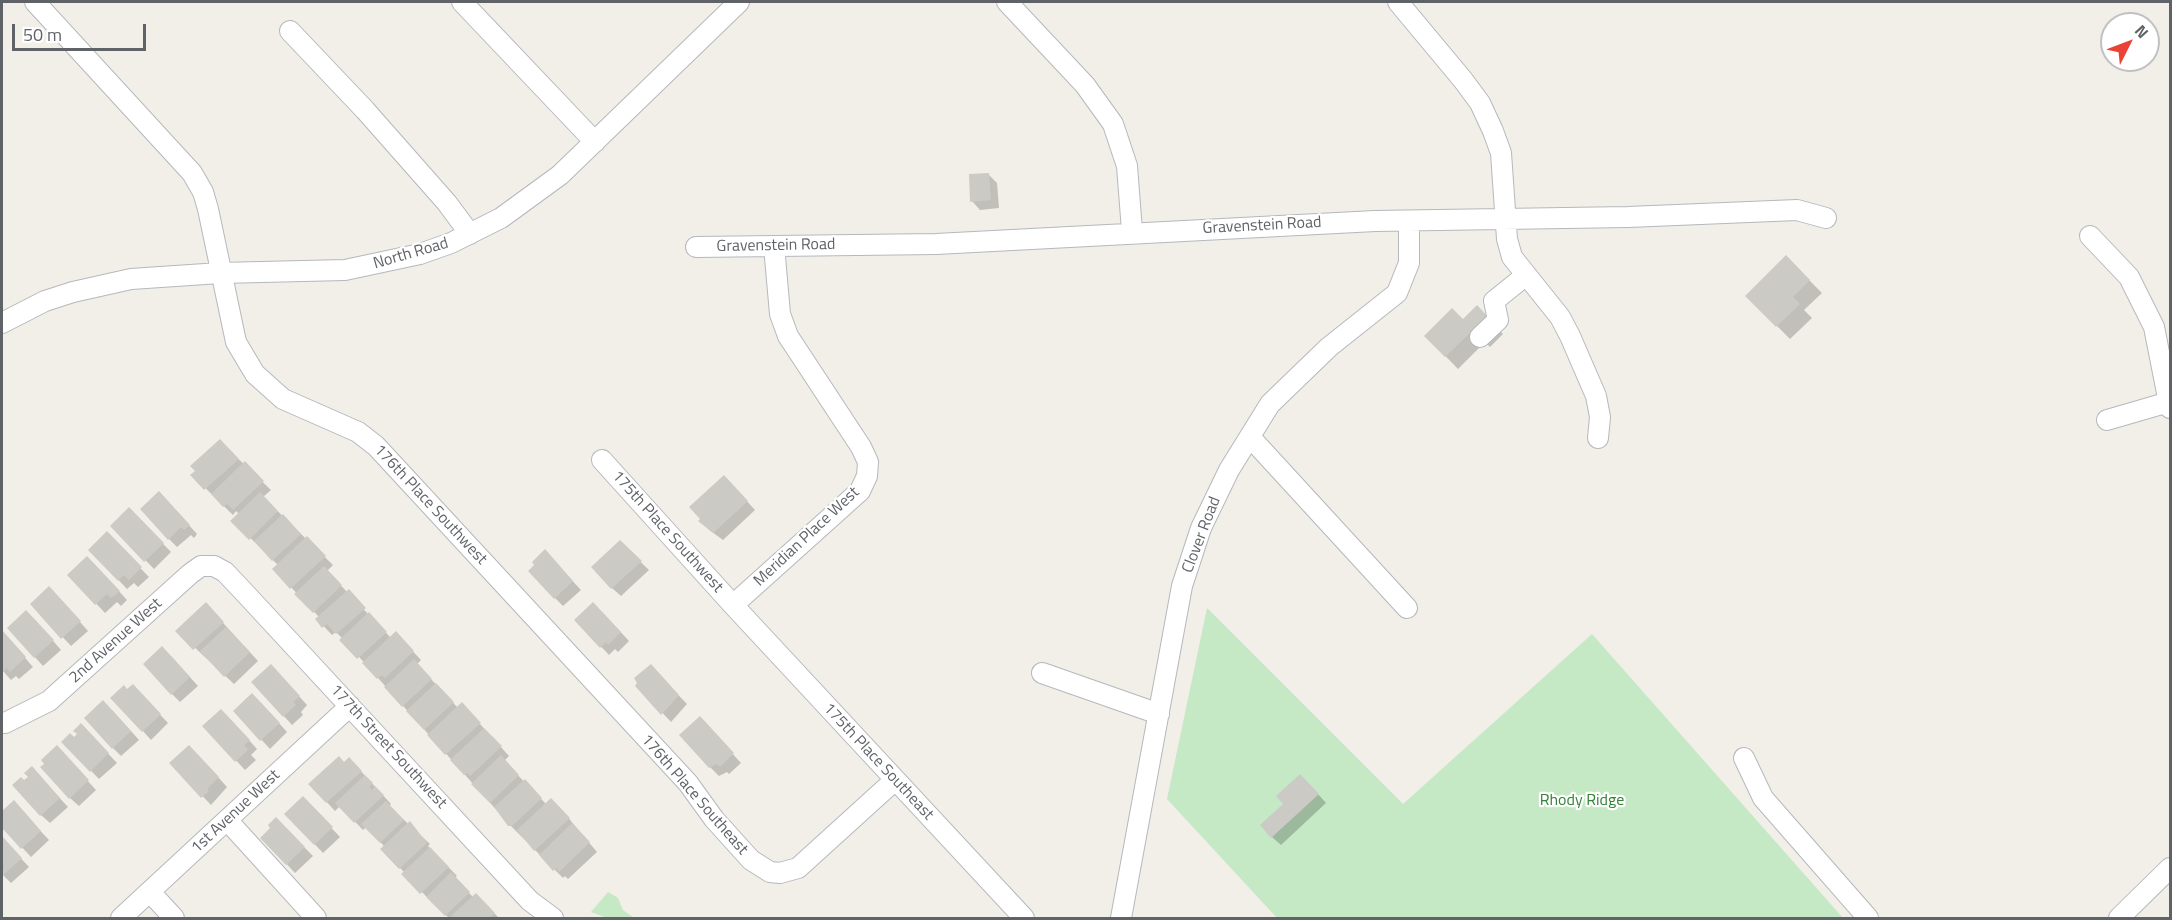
<!DOCTYPE html>
<html>
<head>
<meta charset="utf-8">
<style>
	body { margin:0 }
	#map { position:relative; width:2172px; height:920px; overflow:hidden; background:#f1efe8; font-family:"Titillium Web",sans-serif }
	canvas { display:block }
	.frame { position:absolute; inset:0; border:3px solid #5f6368; pointer-events:none }
	.north { position:absolute; left:2100px; top:12px; width:60px; height:60px; box-sizing:border-box; background:#fff; border:2px solid #bfc1c3; border-radius:50%; rotate:48deg; font-size:16px; font-weight:700; line-height:24px; text-align:center; color:#5f6368 }
	.north::after { content:''; display:block; margin:auto; width:21px; height:27px; background:#ea4335; clip-path:polygon(50% 0,100% 100%,50% 72%,0 100%) }
	.scale { position:absolute; left:12px; top:24px; width:134px; height:27px; box-sizing:border-box; border:3px solid #5f6368; border-top:0; padding-left:8px; font-size:18px; line-height:21px; white-space:nowrap; color:#5f6368; -webkit-text-stroke:4px #fff; paint-order:stroke }
</style>
</head>
<body>
<div id="map">
<canvas width="2172" height="920"></canvas>
<div class="frame"></div>
<div class="north">N</div>
<div class="scale">50 m</div>
</div>
<script>
const c = document.querySelector('canvas').getContext('2d');
c.lineJoin = 'round';
function fill(path, color) { c.fillStyle = color; c.fill(path, 'evenodd'); }
const shape = rows => new Path2D(rows.map(r => 'M' + r).join(''));
function strokePath(path, color, width, dash) { c.strokeStyle = color; c.lineWidth = width; c.lineCap = dash ? 'butt' : 'round'; c.setLineDash(dash || []); c.stroke(path); }
function drawText(font, color, halo, rows, align = 'center') {
  c.font = font + ' "Titillium Web",sans-serif'; c.lineWidth = 4.5; c.setLineDash([]); c.textBaseline = 'middle'; c.strokeStyle = halo; c.fillStyle = color; for (const [text, x, y, turn = 0] of rows) {
    c.save(); c.translate(x, y); c.rotate((+turn || 0) * Math.PI / 180); c.textAlign = isNaN(turn) ? turn : align; if (halo) c.strokeText(text, 0, 0); c.fillText(text, 0, 0); c.restore();
  }
}
const green = shape([
	[1207,608,1403,804,1592,634,1843,918,1277,918,1167,799],
	[608,892,618,898,623,910,634,918,607,918,591,912]
]);
const shadow = shape([
	[989,175,997,183,999,208,980,210,972,201],
	[1786,257,1822,293,1804,310,1812,318,1790,339,1747,296],
	[1477,307,1503,334,1490,347,1485,342,1458,369,1426,336,1463,321],
	[228,449,271,490,263,497,333,565,327,571,391,638,404,642,421,660,417,664,458,708,470,713,509,756,504,761,546,804,560,808,597,852,568,879,565,876,563,878,510,825,343,639,336,632,332,635,317,619,319,617,274,569,278,565,233,521,239,514,236,511,233,515,192,475],
	[732,485,755,510,723,540,708,529],
	[168,502,197,534,194,538,191,535,177,547,169,539],
	[129,509,171,552,154,569,112,526],
	[107,534,149,577,138,587,134,583,127,589,90,550],
	[620,542,649,570,621,596,612,588],
	[553,560,581,590,563,606,555,598],
	[96,566,127,600,121,606,117,602,105,613,69,575],
	[58,597,88,631,71,646,32,604],
	[602,612,629,641,618,652,615,649,609,655,576,620],
	[214,613,258,661,234,684,177,631],
	[35,620,61,650,43,666,9,628],
	[2,631,33,667,19,679,16,676,11,680,2,670],
	[171,656,198,686,180,702,172,694],
	[279,674,307,705,301,712,303,715,292,725,253,682],
	[659,675,687,704,671,722,637,686],
	[133,686,168,723,151,740,143,731,127,691],
	[261,703,287,732,270,749,235,711],
	[112,710,139,740,121,756,113,748],
	[230,719,257,749,251,755,256,760,245,770,204,726],
	[81,725,117,763,99,779,63,742,79,735],
	[708,727,741,763,729,774,727,772,719,776,710,767],
	[198,755,227,787,211,805,171,763],
	[65,756,96,790,79,806,70,798],
	[344,764,358,768,391,804,389,806,430,844,428,846,457,876,454,878,473,897,476,895,499,918,449,918,403,874,405,873,382,850,385,847,366,827,363,830,340,806,335,811,310,784],
	[40,777,68,807,50,823,41,815],
	[1309,784,1326,803,1281,845,1272,837],
	[303,798,340,837,323,853,286,814],
	[13,802,49,840,31,857,2,826,2,813],
	[276,819,313,856,295,873,262,838,273,828],
	[2,838,29,867,11,883,2,874]
]);
const building = shape([
	[989,173,991,200,970,202,969,174],
	[1786,255,1810,280,1793,297,1800,304,1776,327,1745,296],
	[1477,305,1491,320,1476,335,1472,331,1445,357,1424,336,1452,308,1463,319],
	[220,439,239,459,204,490,190,475,195,471,190,466],
	[245,461,264,481,233,510,227,504,223,507,211,494],
	[724,475,748,501,713,533,698,521,700,519,689,507],
	[159,491,190,525,184,530,181,527,168,540,140,509],
	[260,492,278,511,249,540,230,521],
	[129,507,164,543,144,562,110,526],
	[283,514,301,534,272,561,254,541],
	[107,531,142,567,129,580,124,575,118,581,88,550],
	[307,536,326,556,290,589,272,569],
	[620,540,642,561,611,589,591,567],
	[545,549,573,581,554,599,528,571,534,565,532,562],
	[87,556,120,591,111,598,107,594,95,605,67,575],
	[324,566,342,585,313,613,294,594],
	[49,586,81,621,61,639,30,604],
	[349,589,366,608,336,634,327,624,322,628,315,619],
	[206,602,224,622,193,650,175,631],
	[593,602,621,632,608,645,606,642,600,648,574,620],
	[26,610,54,640,34,658,7,628],
	[369,612,387,632,357,659,339,640],
	[226,627,250,652,224,677,200,651],
	[2,630,26,657,10,672,7,668,2,673],
	[396,631,414,651,385,678,382,675,377,679,362,663],
	[162,646,190,677,171,695,143,664],
	[414,659,432,679,402,707,384,687],
	[271,664,300,696,293,702,296,705,283,717,251,682],
	[651,664,679,695,661,715,635,686,637,683,634,678],
	[436,683,454,702,424,730,406,711],
	[133,684,161,714,142,732,110,698,124,685,127,689],
	[252,693,280,723,260,741,233,711],
	[103,700,131,731,112,749,84,718],
	[462,702,481,723,445,755,427,735],
	[221,709,250,740,244,745,248,750,235,762,202,726],
	[700,716,734,753,720,767,717,764,709,768,679,735],
	[81,723,109,753,90,772,61,742,70,733,74,737,77,734,73,731],
	[484,728,502,746,470,776,467,773,464,775,450,760],
	[57,745,89,780,69,799,40,767,44,764,41,760],
	[189,745,219,777,207,789,209,791,201,798,169,763],
	[501,755,519,775,490,803,471,784],
	[339,756,344,762,349,757,362,771,326,803,308,784],
	[32,766,60,798,40,816,12,785,21,777,24,780,28,777,24,773],
	[1300,774,1319,794,1271,838,1260,825,1283,804,1276,796],
	[365,775,373,783,369,787,372,790,375,786,384,795,354,823,335,803],
	[525,779,542,798,512,826,508,826,494,807],
	[303,796,333,827,314,845,284,814],
	[551,798,570,818,534,851,517,830],
	[14,800,41,831,21,849,2,828,2,811],
	[386,801,404,820,380,843,361,824],
	[276,817,305,847,286,865,260,838,270,828,268,825],
	[410,821,427,843,399,869,380,849],
	[572,823,590,842,559,872,556,868,553,871,539,855],
	[2,836,22,858,2,876],
	[430,847,449,867,420,894,401,874],
	[451,872,470,892,445,916,426,897],
	[476,893,495,913,489,918,449,918]
]);
const minor = shape([
	[35,2,192,173,203,192,208,209,236,342,255,374,283,399,358,432,376,446,688,783,714,819,751,860,770,872,780,873,798,868,895,780],
	[462,2,595,142],
	[1007,2,1085,85,1113,124,1127,166,1132,231],
	[1398,2,1463,80,1480,103,1493,131,1501,153,1507,239,1512,257,1560,317,1570,336,1596,396,1600,417,1598,438],
	[290,31,365,110,447,203,470,234],
	[2090,236,2129,277,2154,327,2170,408],
	[696,247,936,244,1375,221,1628,217,1797,210,1826,218],
	[2,323,45,301,73,292,131,279,220,273,345,270,420,254,451,243,501,218,560,175,739,2],
	[1480,337,1498,320,1494,301,1525,276],
	[2107,420,2169,402],
	[1250,437,1407,608],
	[602,460,733,605,1024,918],
	[733,605,860,491,867,476,868,462,861,447,788,336,780,314,774,246],
	[1042,673,1159,714],
	[5,723,49,701,190,574,201,566,214,566,225,572,243,591,530,901,553,918],
	[1744,758,1763,798,1868,918],
	[227,820,316,918],
	[150,892,174,918],
	[121,918,350,706],
	[1121,918,1182,586,1201,528,1229,470,1270,404,1329,347,1397,293,1409,263,1409,221],
	[2119,918,2170,868]
]);
const streetNames = [
	["Gravenstein Road",1262,226,-3],
	["Gravenstein Road",776,246,-1],
	["North Road",411,254,-16],
	["176th Place Southwest",430,505,47],
	["175th Place Southwest",667,532,48],
	["Clover Road",1202,535,-69],
	["Meridian Place West",807,537,-43],
	["2nd Avenue West",116,641,-42],
	["177th Street Southwest",388,747,47],
	["175th Place Southeast",878,762,47],
	["176th Place Southeast",694,795,49],
	["1st Avenue West",236,812,-43]
];
const parkNames = [
	["Rhody Ridge",1582,801]
];
fill(green, '#c5e8c5');
fill(shadow, '#0003');
fill(building, '#cccac5');
strokePath(minor, '#b5b8bc', 22);
strokePath(minor, '#fff', 20);
drawText('16px', '#5f6368', '#fff', streetNames);
drawText('16px', '#348238', '#fff', parkNames);
</script>
</body>
</html>
